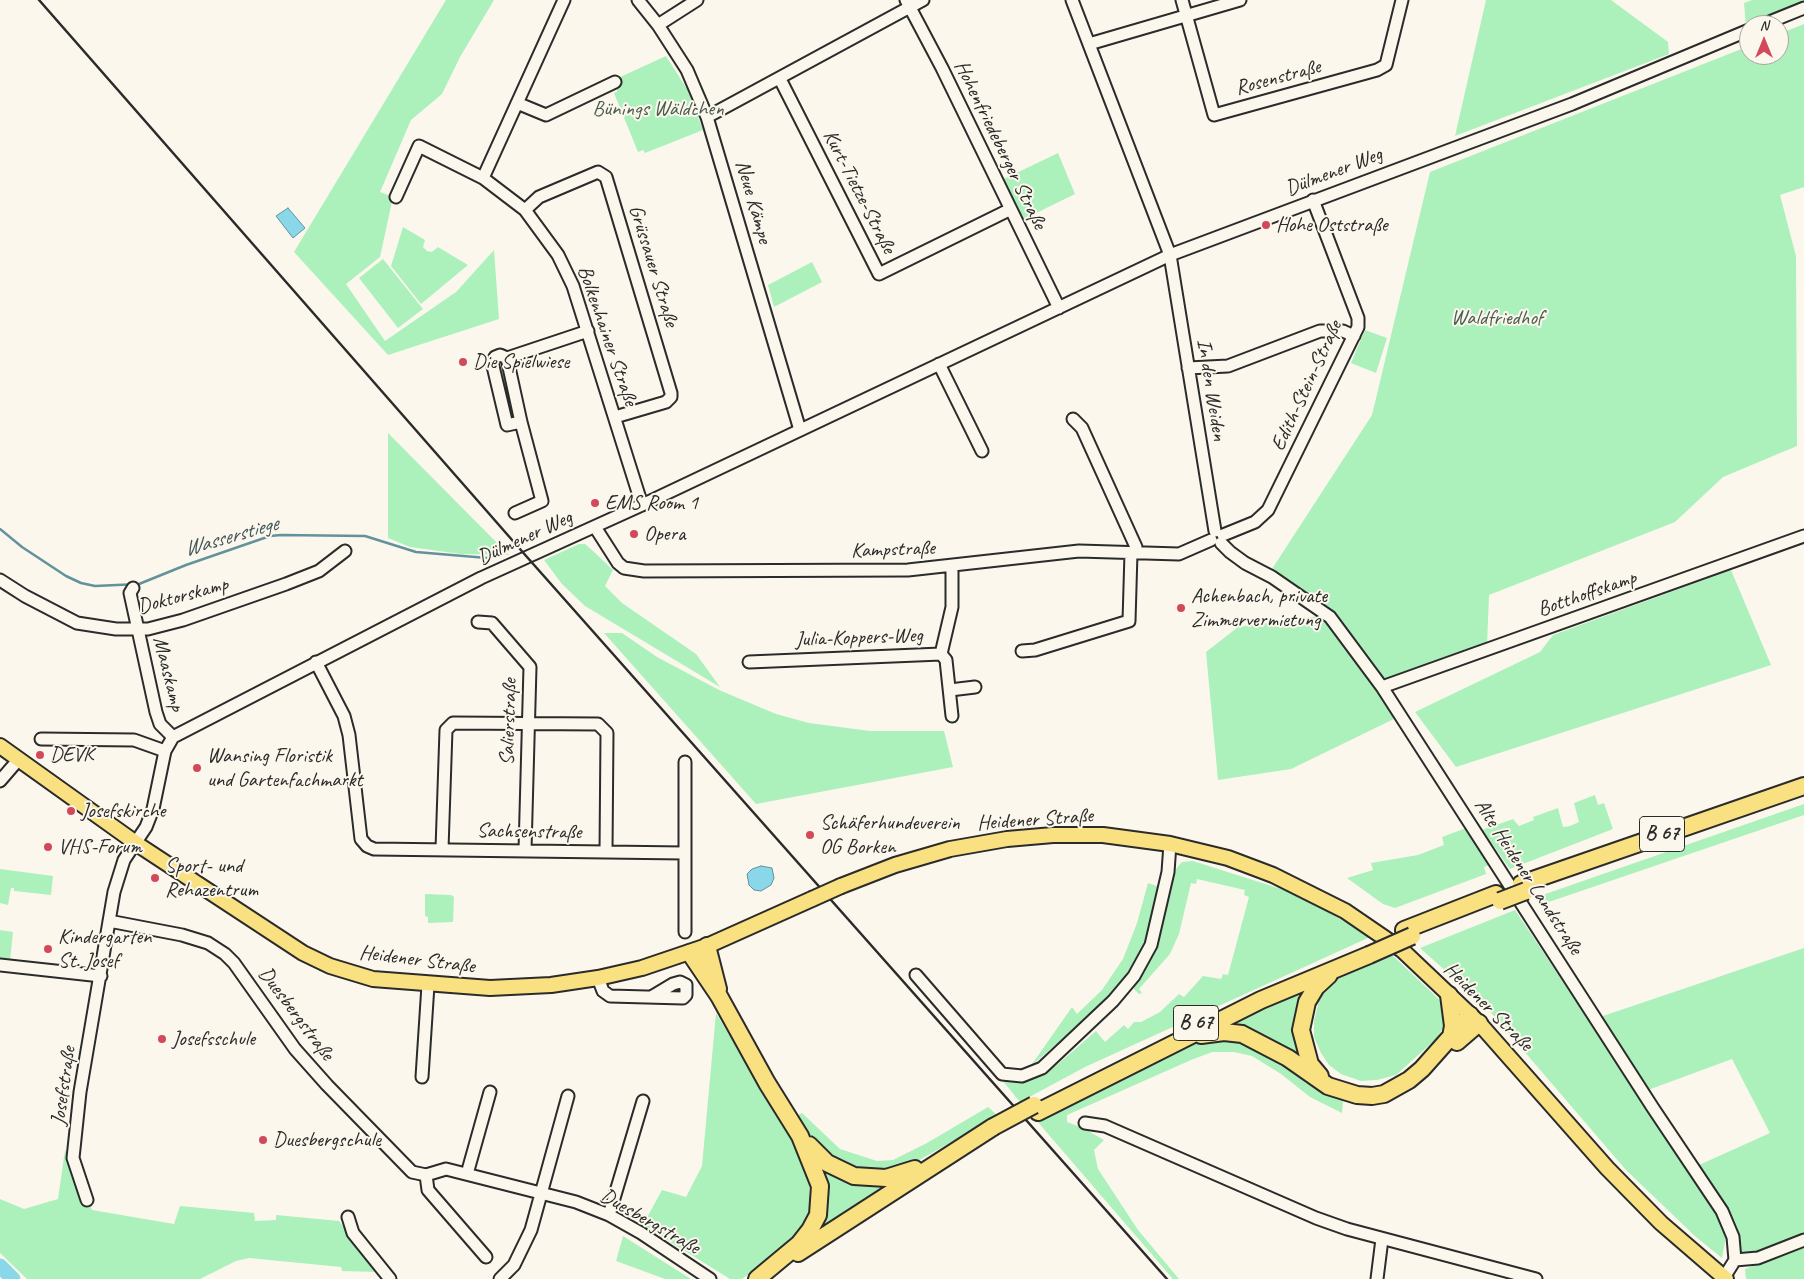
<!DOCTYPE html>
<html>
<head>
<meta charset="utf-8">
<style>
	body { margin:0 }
	#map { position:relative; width:1804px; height:1279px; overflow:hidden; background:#fbf7ec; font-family:Caveat,sans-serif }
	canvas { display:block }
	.north { position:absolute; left:1739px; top:15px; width:50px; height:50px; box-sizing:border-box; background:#fbf7ec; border:1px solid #a8a59f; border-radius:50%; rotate:0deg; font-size:14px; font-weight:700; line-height:20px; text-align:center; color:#2b2b2b }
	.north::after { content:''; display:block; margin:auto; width:18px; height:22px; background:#d1495b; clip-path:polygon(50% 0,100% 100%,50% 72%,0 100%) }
</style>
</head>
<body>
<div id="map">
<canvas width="1804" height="1279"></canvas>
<div class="north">N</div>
</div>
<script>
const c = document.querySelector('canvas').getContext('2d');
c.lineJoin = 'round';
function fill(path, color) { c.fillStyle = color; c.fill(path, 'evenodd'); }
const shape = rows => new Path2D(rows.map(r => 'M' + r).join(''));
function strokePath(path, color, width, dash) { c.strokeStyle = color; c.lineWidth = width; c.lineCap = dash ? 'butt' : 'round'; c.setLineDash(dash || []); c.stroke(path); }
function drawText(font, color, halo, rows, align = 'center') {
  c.font = font + ' Caveat,sans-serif'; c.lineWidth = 4; c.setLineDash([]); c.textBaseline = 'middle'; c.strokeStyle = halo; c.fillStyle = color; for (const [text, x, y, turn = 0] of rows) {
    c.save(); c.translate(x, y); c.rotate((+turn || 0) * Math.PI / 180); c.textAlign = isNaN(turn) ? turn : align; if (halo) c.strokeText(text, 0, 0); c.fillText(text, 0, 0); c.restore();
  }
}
const green = shape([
	[446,0,494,0,460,57,442,94,411,120,380,192,393,197,380,257,346,284,385,341,456,292,494,250,499,319,388,355,294,252],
	[1486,0,1611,0,1668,42,1669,54,1455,136],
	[1752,0,1804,0,1804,3,1746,26,1744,3],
	[1804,24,1804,187,1780,195,1796,256,1797,446,1723,477,1675,522,1489,595,1487,646,1383,683,1333,612,1270,572,1372,415,1430,172,1749,46,1749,55,1779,55,1779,34],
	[666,56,687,89,703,130,645,153,643,150,638,152,614,93,617,92,618,78],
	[1058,153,1075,194,1022,220,1002,180],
	[403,227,425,240,423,247,427,251,432,252,438,247,468,265,421,304,391,266],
	[383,259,423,309,398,328,359,278],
	[812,262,822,282,774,307,768,285],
	[1365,330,1387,338,1376,373,1351,363],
	[388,433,509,555,461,554,410,547,388,538],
	[579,544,585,544,593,551,613,570,605,586,622,603,696,654,720,687,585,606,562,584,544,560],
	[1731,570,1771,665,1456,767,1415,712,1540,652,1553,635],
	[1319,616,1327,621,1396,718,1291,769,1218,780,1206,652,1238,627],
	[604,633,622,633,657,657,719,690,776,714,809,723,870,731,944,731,953,767,756,804],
	[1595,795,1598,805,1604,803,1613,829,1510,869,1482,830,1513,819,1519,826,1534,820,1533,817,1558,808,1563,827,1570,826,1579,822,1574,803],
	[1804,804,1804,815,1540,905,1534,898],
	[1466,828,1490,865,1484,867,1486,874,1395,908,1383,904,1347,878,1373,870,1371,863,1418,855,1444,845,1442,837],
	[1193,861,1300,895,1370,937,1085,1067,1020,1102,1002,1080,1030,1080,1058,1064,1096,1031,1105,1042,1124,1025,1128,1029,1134,1022,1141,1022,1160,1012,1179,994,1184,997,1203,976,1221,979,1223,974,1228,975,1249,897,1244,895,1245,890,1197,879,1196,884,1191,883,1179,934,1170,954,1139,989,1142,993,1139,994,1134,989,1134,983,1159,932,1174,871,1182,862],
	[0,869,53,876,51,895,14,891,14,888,11,888,8,905,0,903],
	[1148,883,1160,887,1154,916,1144,946,1130,972,1108,999,1030,1067,1072,1007,1077,1014,1102,990,1123,959,1137,923],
	[425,894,451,895,454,897,453,922,428,923,428,917,425,916],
	[1515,910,1711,1202,1726,1236,1722,1258,1696,1237,1626,1170,1487,1008,1420,948],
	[0,930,13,932,10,961,0,959],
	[1804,948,1804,1236,1748,1256,1739,1249,1686,1151,1687,1148,1699,1165,1770,1133,1732,1059,1648,1090,1600,1017],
	[1391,954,1444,1004,1446,1017,1443,1028,1436,1039,1396,1075,1377,1080,1361,1081,1341,1074,1329,1065,1321,1053,1314,1037,1314,1021,1319,1001,1327,988,1338,978,1358,967],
	[1308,985,1307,1066,1216,1026],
	[716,1013,809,1168,810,1211,791,1243,742,1279,730,1279,643,1225,662,1190,686,1197,702,1166],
	[1211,1039,1233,1039,1263,1050,1306,1083,1343,1101,1342,1113,1310,1097,1281,1074,1252,1056,1234,1052,1212,1052,1191,1060,1067,1115,1067,1122,1083,1128,1104,1140,1094,1150,1098,1169,1138,1230,1179,1279,1173,1279,1036,1120,1171,1051],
	[988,1107,998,1116,905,1168,868,1173,827,1156,796,1116,802,1113,840,1149,877,1161,893,1160,927,1143],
	[65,1150,92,1210,174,1224,180,1206,254,1213,255,1221,276,1220,276,1215,339,1221,379,1272,342,1271,341,1267,249,1258,236,1261,200,1279,27,1279,0,1253,0,1199,24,1209,58,1199],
	[819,1165,893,1184,815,1234],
	[623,1236,691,1279,665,1279,616,1261],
	[1804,1246,1804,1279,1746,1279,1745,1269]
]);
const water = shape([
	[288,208,305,228,293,238,276,216,288,208],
	[761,866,772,868,774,878,771,885,761,891,754,890,749,885,747,874,752,869,761,866]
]);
const stream = shape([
	[0,529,22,547,66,576,81,583,95,586,139,584,186,565,270,536,281,535,365,536,416,552,487,558]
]);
const river = shape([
	[0,1266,13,1279]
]);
const minor = shape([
	[564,0,483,178,525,210,558,255,573,286,642,505],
	[638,0,658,25,687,70,707,117,800,430],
	[906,0,942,68,1059,308],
	[1072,0,1170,255,1215,531],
	[1182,0,1214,115,1377,70,1386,65,1402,0],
	[658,25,697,0],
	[1762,25,1804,8],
	[1089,44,1240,0],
	[780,79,879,274,1009,210],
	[517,103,546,115,615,82],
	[707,117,923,0],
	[396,197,419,146,483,178],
	[525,210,539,197,598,172,606,177,671,393,671,397,666,402,615,417],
	[507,358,521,422,507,425,492,362,495,357,500,355,507,358,588,331],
	[939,364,982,451],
	[1188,368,1228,366,1320,331,1343,331,1354,336],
	[1073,419,1082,428,1136,547,1136,553],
	[515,513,542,501,521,422],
	[595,527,618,563,624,568,644,571,908,570,1079,551,1179,554,1211,540],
	[1223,535,1255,522,1268,510,1358,327,1358,318,1313,200],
	[1221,543,1230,552,1245,563,1272,577,1330,617,1382,687,1653,1108,1722,1211,1733,1237,1735,1260,1723,1279],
	[0,580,25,596,77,623,116,629,148,629,183,620,286,584,319,571,345,551],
	[133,588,130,593,156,712,160,724,173,737],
	[478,622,492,623,530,667,525,850],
	[1022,651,1035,650,1129,621,1131,553],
	[941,654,946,660,952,716],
	[316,662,344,716,349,735,361,839,367,846,374,849,684,853],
	[749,662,941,654,952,607,952,566],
	[1382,687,1804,536],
	[950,690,975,687],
	[41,739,134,740,165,751],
	[685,762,685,932],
	[0,781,19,759],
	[442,849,446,730,453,723,598,724,607,733,606,852],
	[109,921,182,935,208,943,225,954,234,963,295,1049,327,1085,412,1172,426,1175,446,1169,576,1202,609,1215,641,1233,710,1279],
	[0,965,101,976],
	[916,975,1002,1074,1022,1076,1042,1068,1113,1001,1134,976,1151,945,1168,872,1170,844],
	[598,978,603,991,610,996,683,998,686,995,686,985,680,982,673,984,653,996],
	[422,1077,428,985],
	[1085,1123,1105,1126,1316,1218,1347,1229,1536,1279],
	[467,1174,490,1092],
	[426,1175,428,1190,486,1257],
	[87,1200,73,1158,80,1092,114,892,124,860,146,827,153,809,165,751,173,737,481,578,642,505,1170,255,1572,104,1749,30],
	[609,1215,643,1101],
	[348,1217,353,1233,390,1279],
	[1735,1260,1758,1258,1804,1240],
	[500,1279,514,1265,531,1230,568,1096],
	[1377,1279,1382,1239]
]);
const major = shape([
	[0,746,140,846,303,953,330,966,373,979,490,988,551,985,598,978,642,968,707,946,812,899],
	[841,886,895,865,950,849,1007,839,1053,835,1103,835,1170,844,1228,858,1273,875,1345,911,1402,950,1479,1023,1607,1168,1661,1223,1726,1279]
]);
const highway = shape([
	[1521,884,1804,786],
	[1404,930,1496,894],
	[707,946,718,989],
	[690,953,719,996,767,1083,800,1136,820,1186,818,1215,810,1230,799,1244,757,1279],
	[1449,995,1453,1026,1451,1037],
	[1201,1035,1224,1032,1242,1034,1288,1058,1328,1086,1357,1095,1372,1096,1384,1094,1409,1080,1422,1069,1470,1015],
	[1457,1042,1479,1023],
	[1320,1076,1310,1064,1301,1030,1307,1002,1316,987,1329,975],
	[1038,1112,1261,1000,1369,955],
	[809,1145,827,1163,854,1176,886,1178,915,1169],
	[798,1253,993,1127]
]);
const rail = shape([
	[39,0,527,557,1167,1279]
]);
const majorBridge = shape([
	[812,899,841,886]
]);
const highwayBridge = shape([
	[1500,901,1526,891],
	[1369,955,1412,936],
	[993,1127,1034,1105]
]);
const markers = [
	[1266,225,5,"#d1495b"],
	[463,362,5,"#d1495b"],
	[595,503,5,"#d1495b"],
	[634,534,5,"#d1495b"],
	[1181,608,5,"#d1495b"],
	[40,755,5,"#d1495b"],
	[197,768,5,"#d1495b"],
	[71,811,5,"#d1495b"],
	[810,835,5,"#d1495b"],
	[48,847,5,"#d1495b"],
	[155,878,5,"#d1495b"],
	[48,949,5,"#d1495b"],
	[162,1039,5,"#d1495b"],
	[263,1140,5,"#d1495b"]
];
const shields = [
	[1662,834,45],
	[1196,1023,45]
];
const shieldNames = [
	["B 67",1662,834],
	["B 67",1196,1023]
];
const streetNames = [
	["Rosenstraße",1278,78,-15],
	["Hohenfriedeberger Straße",1000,145,64],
	["Dülmener Weg",1334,172,-21],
	["Kurt-Tietze-Straße",859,192,63],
	["Neue Kämpe",753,202,74],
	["Grüssauer Straße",653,266,73],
	["Bolkenhainer Straße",607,336,71],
	["Edith-Stein-Straße",1307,386,-65],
	["In den Weiden",1211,390,81],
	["Dülmener Weg",525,538,-25],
	["Kampstraße",893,550,-2],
	["Botthoffskamp",1587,594,-19],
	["Doktorskamp",183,596,-15],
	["Julia-Koppers-Weg",859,638,-2],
	["Maaskamp",168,674,76],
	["Salierstraße",509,722,-88],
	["Heidener Straße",1035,820,-4],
	["Sachsenstraße",529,832,1],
	["Alte Heidener Landstraße",1528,877,57],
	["Heidener Straße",417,960,7],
	["Heidener Straße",1488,1007,45],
	["Duesbergstraße",296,1014,53],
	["Josefstraße",64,1086,-82],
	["Duesbergstraße",650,1222,30]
];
const parkNames = [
	["Bünings Wäldchen",658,109],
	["Waldfriedhof",1497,318]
];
const poiNames = [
	["Hohe Oststraße",1276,225],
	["Die Spielwiese",473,362],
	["EMS Room 1",605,503],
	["Opera",644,534],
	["Achenbach, private",1191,596],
	["Zimmervermietung",1191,620],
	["DEVK",50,755],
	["Wansing Floristik",207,756],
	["und Gartenfachmarkt",207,780],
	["Josefskirche",81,811],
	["Schäferhundeverein",820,823],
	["OG Borken",820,847],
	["VHS-Forum",58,847],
	["Sport- und",165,866],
	["Rehazentrum",165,890],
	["Kindergarten",58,937],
	["St. Josef",58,961],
	["Josefsschule",172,1039],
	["Duesbergschule",273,1140]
];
const waterNames = [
	["Wasserstiege",231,537,-16]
];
fill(green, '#acf1bc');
fill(water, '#89d7e9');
strokePath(water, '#63929d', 1);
strokePath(stream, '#63929d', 2.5);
strokePath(river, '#89d7e9', 15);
strokePath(minor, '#2b2b2b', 15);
strokePath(major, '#2b2b2b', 18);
strokePath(highway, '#2b2b2b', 20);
strokePath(minor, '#fbf7ec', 11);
strokePath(major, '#f9e181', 14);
strokePath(highway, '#f9e181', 16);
strokePath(rail, '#2b2b2b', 2.5);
strokePath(majorBridge, '#2b2b2b', 18, []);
strokePath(highwayBridge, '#2b2b2b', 20, []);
strokePath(majorBridge, '#f9e181', 14);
strokePath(highwayBridge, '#f9e181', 16);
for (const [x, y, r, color] of markers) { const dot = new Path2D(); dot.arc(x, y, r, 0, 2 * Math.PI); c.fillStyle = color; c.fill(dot); strokePath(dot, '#fbf7ec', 2); }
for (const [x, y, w] of shields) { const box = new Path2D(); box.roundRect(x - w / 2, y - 17.5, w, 35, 4); c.fillStyle = '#fbf7ec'; c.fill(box); strokePath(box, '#2b2b2b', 1); }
drawText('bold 20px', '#2b2b2b', null, shieldNames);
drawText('21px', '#2b2b2b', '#fbf7ec', streetNames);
drawText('21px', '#4b5c4f', '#fbf7ec', parkNames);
drawText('21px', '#2b2b2b', '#fbf7ec', poiNames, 'left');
drawText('italic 22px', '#42565a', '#fbf7ec', waterNames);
</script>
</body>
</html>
